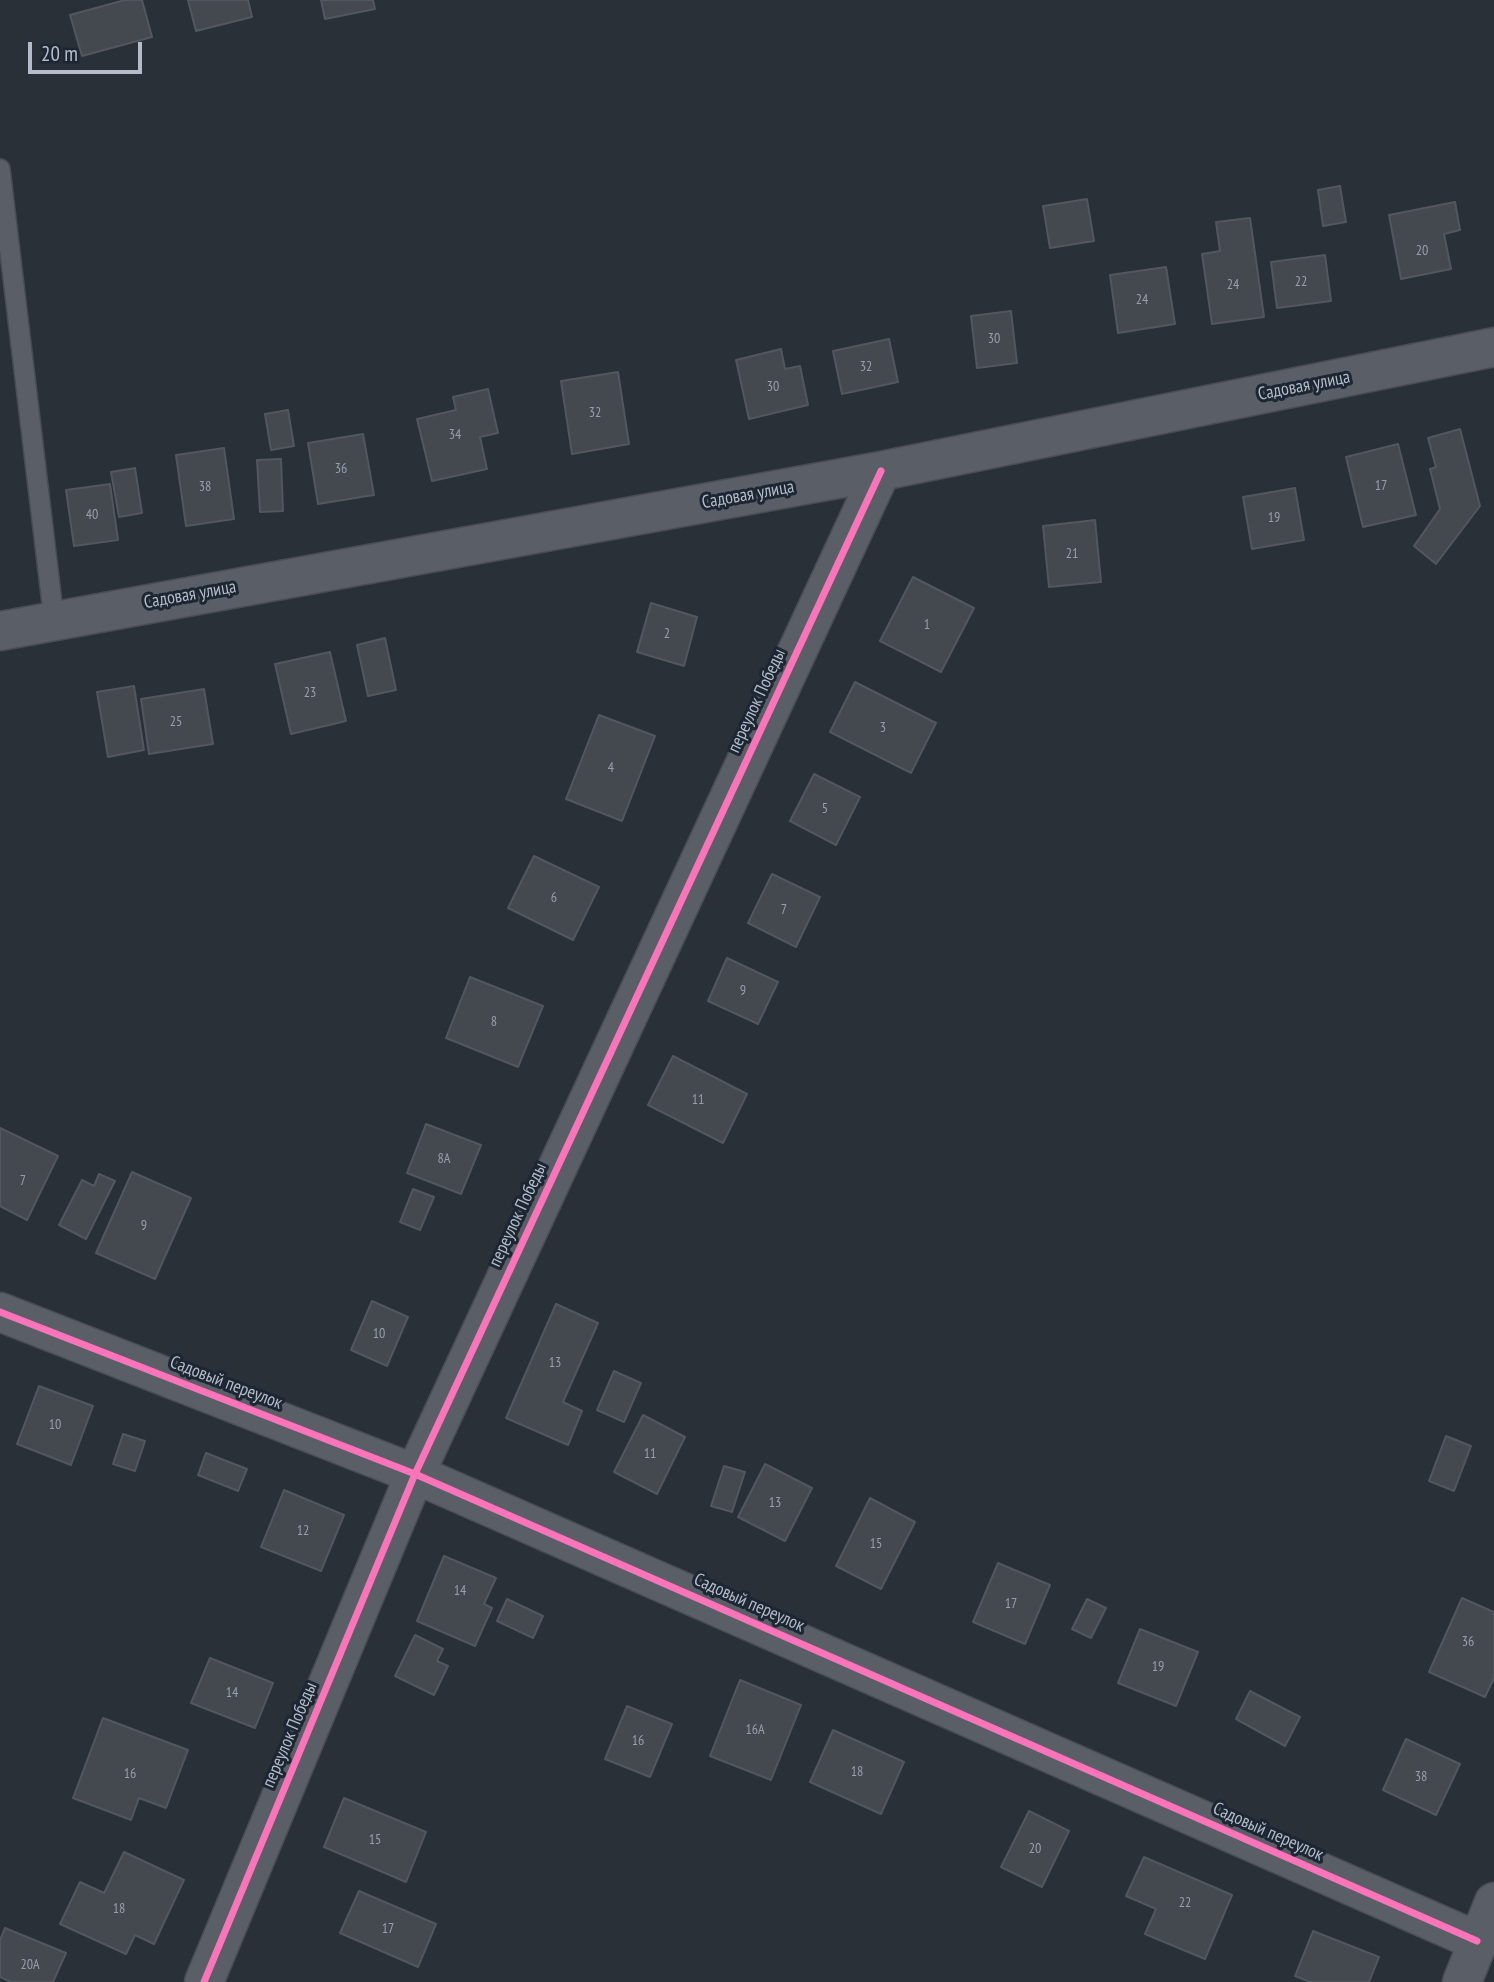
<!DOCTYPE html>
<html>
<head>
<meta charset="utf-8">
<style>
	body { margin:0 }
	#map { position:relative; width:1494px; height:1982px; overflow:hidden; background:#2a3038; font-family:"PT Sans Narrow",sans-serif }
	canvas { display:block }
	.scale { position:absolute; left:28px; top:42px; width:114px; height:32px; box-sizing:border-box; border:4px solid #b4bcc9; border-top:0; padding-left:9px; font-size:21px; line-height:24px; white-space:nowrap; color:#b4bcc9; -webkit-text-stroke:5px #1d2633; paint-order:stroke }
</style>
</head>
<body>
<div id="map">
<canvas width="1494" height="1982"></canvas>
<div class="scale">20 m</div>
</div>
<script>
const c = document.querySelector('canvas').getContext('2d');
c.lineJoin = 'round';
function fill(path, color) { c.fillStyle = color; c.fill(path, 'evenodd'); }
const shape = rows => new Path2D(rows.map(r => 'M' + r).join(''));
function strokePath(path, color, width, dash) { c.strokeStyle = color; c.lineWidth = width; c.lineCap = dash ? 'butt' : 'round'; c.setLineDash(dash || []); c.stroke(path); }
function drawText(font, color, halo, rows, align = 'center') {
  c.font = font + ' "PT Sans Narrow",sans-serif'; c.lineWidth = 6; c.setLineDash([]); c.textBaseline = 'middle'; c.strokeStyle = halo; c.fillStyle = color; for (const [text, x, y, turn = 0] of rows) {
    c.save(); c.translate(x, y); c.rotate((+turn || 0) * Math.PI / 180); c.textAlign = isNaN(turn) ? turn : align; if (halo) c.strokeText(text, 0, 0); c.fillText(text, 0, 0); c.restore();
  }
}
const building = shape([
	[125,0,142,0,152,37,82,56,70,15,125,0],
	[188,0,248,0,252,17,196,31,188,0],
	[321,0,373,0,375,9,325,19,321,0],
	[1340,186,1346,222,1323,226,1318,190,1340,186],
	[1087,199,1094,241,1050,248,1043,206,1087,199],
	[1455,202,1460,230,1444,234,1451,269,1401,279,1389,215,1455,202],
	[1250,218,1264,317,1212,324,1202,254,1220,251,1216,222,1250,218],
	[1325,255,1331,301,1277,308,1271,262,1325,255],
	[1166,267,1175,324,1118,333,1110,275,1166,267],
	[1011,311,1017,363,977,368,971,316,1011,311],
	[889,339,898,382,842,394,833,351,889,339],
	[781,349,785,369,800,366,808,405,749,419,736,360,781,349],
	[618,372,629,444,572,454,561,381,618,372],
	[488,389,498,433,480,437,487,469,432,481,417,419,456,410,453,397,488,389],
	[288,410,294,446,271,450,265,414,288,410],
	[1460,429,1480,506,1436,564,1414,546,1440,509,1430,469,1436,467,1428,438,1460,429],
	[363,434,374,495,318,504,308,443,363,434],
	[1398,444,1416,515,1363,527,1346,457,1398,444],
	[224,448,234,519,186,526,176,455,224,448],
	[281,459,283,511,260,512,257,460,281,459],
	[135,468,142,513,119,517,111,472,135,468],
	[110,484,118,540,74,546,66,490,110,484],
	[1295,488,1304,540,1252,549,1243,497,1295,488],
	[1095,520,1101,582,1049,587,1043,526,1095,520],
	[913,577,974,608,941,672,880,641,913,577],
	[651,603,697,617,684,666,637,652,651,603],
	[385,638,396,690,368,696,357,645,385,638],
	[330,652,346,721,291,734,275,664,330,652],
	[855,682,936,723,911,773,830,732,855,682],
	[134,686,144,750,108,757,97,692,134,686],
	[204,689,213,744,149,754,141,699,204,689],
	[599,715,655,736,622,821,566,799,599,715],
	[814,774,860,797,836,845,790,821,814,774],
	[534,856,599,887,573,940,508,908,534,856],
	[772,874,820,897,796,947,748,923,772,874],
	[727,958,778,982,758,1024,708,1001,727,958],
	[470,977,543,1006,518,1067,446,1038,470,977],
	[673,1056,747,1094,723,1143,648,1105,673,1056],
	[426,1124,481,1145,461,1194,407,1173,426,1124],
	[0,1128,58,1156,27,1220,0,1206,0,1128],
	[132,1172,191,1198,155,1279,96,1253,132,1172],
	[99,1174,115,1181,86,1239,59,1225,82,1180,94,1186,99,1174],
	[413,1189,434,1197,420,1230,400,1222,413,1189],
	[372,1301,408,1317,387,1366,351,1350,372,1301],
	[556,1304,598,1323,563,1402,582,1411,568,1445,506,1418,556,1304],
	[614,1371,641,1383,624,1422,597,1410,614,1371],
	[39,1386,93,1406,71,1465,17,1444,39,1386],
	[643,1415,685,1437,657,1494,614,1472,643,1415],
	[123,1434,145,1441,135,1471,113,1464,123,1434],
	[1446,1436,1471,1446,1454,1491,1429,1481,1446,1436],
	[206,1453,247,1469,238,1491,198,1475,206,1453],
	[765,1464,812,1488,785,1541,738,1517,765,1464],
	[724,1466,745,1472,732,1512,711,1506,724,1466],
	[284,1490,344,1515,321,1571,261,1547,284,1490],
	[870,1498,915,1522,881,1589,836,1566,870,1498],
	[444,1556,496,1578,484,1604,492,1608,475,1646,417,1621,444,1556],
	[998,1563,1050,1585,1025,1644,973,1622,998,1563],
	[1462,1598,1494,1612,1494,1678,1485,1697,1429,1672,1462,1598],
	[507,1599,543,1616,533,1638,497,1621,507,1599],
	[1087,1599,1106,1608,1091,1638,1072,1629,1087,1599],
	[1140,1629,1198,1652,1176,1706,1118,1683,1140,1629],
	[415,1635,443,1649,437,1661,448,1666,434,1695,395,1676,415,1635],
	[210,1658,273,1683,255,1728,191,1703,210,1658],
	[740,1680,801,1705,771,1780,710,1756,740,1680],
	[1250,1691,1300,1717,1285,1746,1236,1719,1250,1691],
	[627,1706,672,1724,650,1777,605,1759,627,1706],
	[103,1718,188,1750,166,1808,139,1798,131,1820,73,1798,103,1718],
	[833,1730,904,1762,881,1814,810,1782,833,1730],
	[1406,1739,1460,1764,1436,1815,1383,1790,1406,1739],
	[344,1798,426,1832,406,1882,324,1847,344,1798],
	[1029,1811,1069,1831,1042,1887,1001,1867,1029,1811],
	[124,1852,184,1880,154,1944,135,1935,126,1954,60,1924,80,1882,104,1893,124,1852],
	[1144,1857,1232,1895,1205,1959,1145,1934,1156,1909,1126,1896,1144,1857],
	[359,1891,436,1924,418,1967,340,1933,359,1891],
	[5,1928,66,1953,53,1982,11,1982,0,1977,0,1940,5,1928],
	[1313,1931,1379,1957,1369,1982,1310,1982,1295,1976,1313,1931]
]);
const service = shape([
	[0,169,54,620]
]);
const minor = shape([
	[0,631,881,471,1494,347],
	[0,1312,415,1474,1477,1941],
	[204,1982,415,1474,881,471],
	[1462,1982,1494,1902]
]);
const cycleway = shape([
	[0,1312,415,1474,1477,1941],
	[204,1982,415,1474,881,471]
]);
const numberNames = [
	["20",1422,251],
	["22",1301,282],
	["24",1233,285],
	["24",1142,300],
	["30",994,339],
	["32",866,367],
	["30",773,387],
	["32",595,413],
	["34",455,435],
	["36",341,469],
	["17",1381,486],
	["38",205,487],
	["40",92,515],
	["19",1274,518],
	["21",1072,554],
	["1",927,625],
	["2",667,634],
	["23",310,693],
	["25",176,722],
	["3",883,728],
	["4",611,768],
	["5",825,809],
	["6",554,898],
	["7",784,910],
	["9",743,991],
	["8",494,1022],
	["11",698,1100],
	["8А",444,1159],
	["7",23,1181],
	["9",144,1226],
	["10",379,1334],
	["13",555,1363],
	["10",55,1425],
	["11",650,1454],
	["13",775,1503],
	["12",303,1531],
	["15",876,1544],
	["14",460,1591],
	["17",1011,1604],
	["36",1468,1642],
	["19",1158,1667],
	["14",232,1693],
	["16А",755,1730],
	["16",638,1741],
	["18",857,1772],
	["16",130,1774],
	["38",1421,1777],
	["15",375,1840],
	["20",1035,1849],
	["22",1185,1903],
	["18",119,1909],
	["17",388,1929],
	["20А",30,1965]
];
const streetNames = [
	["Садовая улица",1304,386,-11],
	["Садовая улица",748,495,-10],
	["Садовая улица",190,595,-10],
	["переулок Победы",757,701,-65],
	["переулок Победы",518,1215,-65],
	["Садовый переулок",226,1383,21],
	["Садовый переулок",749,1603,24],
	["переулок Победы",290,1735,-67],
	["Садовый переулок",1268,1832,24]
];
fill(building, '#444950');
strokePath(building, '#52575f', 2);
strokePath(service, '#484c53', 22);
strokePath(minor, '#484c53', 41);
strokePath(service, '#5a5e66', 19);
strokePath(minor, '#5a5e66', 38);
strokePath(cycleway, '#fb73b8', 7);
drawText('14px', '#989fab', null, numberNames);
drawText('18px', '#b4bcc9', '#1d2633', streetNames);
</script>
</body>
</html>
